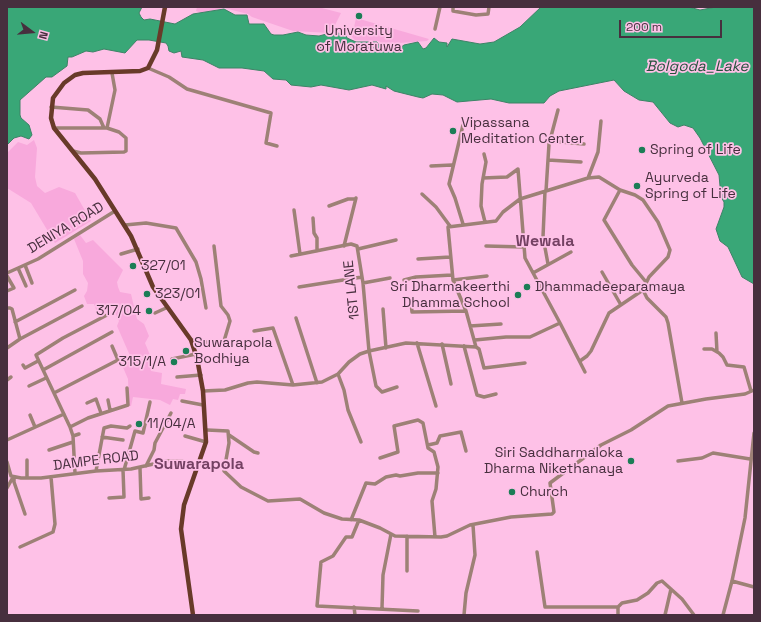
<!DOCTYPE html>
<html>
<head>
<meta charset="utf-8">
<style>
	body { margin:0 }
	#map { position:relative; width:761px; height:622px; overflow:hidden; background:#fec1e7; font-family:"Space Grotesk",sans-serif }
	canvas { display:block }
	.frame { position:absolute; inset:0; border:8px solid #472f3e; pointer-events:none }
	.north { position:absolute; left:12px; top:12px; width:40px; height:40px; -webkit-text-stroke:3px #fec1e7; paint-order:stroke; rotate:106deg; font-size:11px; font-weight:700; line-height:16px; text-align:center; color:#472f3e }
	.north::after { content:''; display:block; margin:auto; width:14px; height:18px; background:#472f3e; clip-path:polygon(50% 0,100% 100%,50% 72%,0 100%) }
	.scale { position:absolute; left:619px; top:20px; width:103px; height:18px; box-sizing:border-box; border:2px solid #472f3e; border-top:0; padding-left:5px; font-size:12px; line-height:14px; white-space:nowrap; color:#472f3e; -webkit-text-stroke:3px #fec1e7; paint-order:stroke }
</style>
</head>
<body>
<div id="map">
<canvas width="761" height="622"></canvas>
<div class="frame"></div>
<div class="north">N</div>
<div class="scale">200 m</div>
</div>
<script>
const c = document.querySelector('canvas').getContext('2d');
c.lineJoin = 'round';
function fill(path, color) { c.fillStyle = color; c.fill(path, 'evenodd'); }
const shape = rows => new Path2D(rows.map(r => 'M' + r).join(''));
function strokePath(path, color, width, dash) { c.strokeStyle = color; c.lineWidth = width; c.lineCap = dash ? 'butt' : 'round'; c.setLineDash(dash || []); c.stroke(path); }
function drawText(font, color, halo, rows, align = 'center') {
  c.font = font + ' "Space Grotesk",sans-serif'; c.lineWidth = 3.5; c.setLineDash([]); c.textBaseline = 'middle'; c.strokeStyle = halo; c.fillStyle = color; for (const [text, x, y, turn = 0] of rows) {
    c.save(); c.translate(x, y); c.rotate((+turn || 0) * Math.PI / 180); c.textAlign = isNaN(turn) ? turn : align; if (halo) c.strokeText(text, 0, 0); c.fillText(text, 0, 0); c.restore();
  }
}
const green = shape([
	[197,7,318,7,341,13,331,33,293,31,252,17,248,14,224,8,202,13,196,11],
	[356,18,429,39,427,41,399,43,385,48,379,41,355,40,352,37],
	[34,140,37,148,35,177,37,186,45,193,59,187,75,193,91,221,55,243,31,203,7,188,7,153,18,142,27,145],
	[80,235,86,243,93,240,123,270,117,282,118,287,120,292,131,294,137,319,144,324,149,336,145,343,150,355,131,358,117,326,119,321,113,308,107,308,98,315,94,304,87,304,84,296,87,291,88,283,83,274,83,261,74,239],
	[152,358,151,371,162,373,161,384,186,389,185,394,180,394,178,400,173,399,170,405,160,400,133,397,131,406,129,406,128,379,122,365,130,360]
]);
const water = shape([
	[7,7,142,7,139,13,141,17,144,20,150,19,175,24,193,14,224,9,235,15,247,15,249,24,264,24,271,34,274,35,283,35,298,32,306,35,319,36,334,32,346,35,347,38,356,42,377,42,381,49,395,52,404,45,418,42,423,49,426,48,434,38,439,42,447,43,447,47,452,39,480,44,494,42,520,27,541,7,689,7,700,10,716,7,754,7,754,284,742,277,728,247,720,241,716,229,724,207,724,202,721,197,719,175,700,138,693,128,684,125,678,127,670,123,653,102,639,100,624,91,614,80,559,91,550,96,544,103,509,103,491,99,457,102,443,95,432,94,423,98,418,97,394,91,386,86,386,89,372,85,349,90,321,85,311,87,291,85,286,80,273,79,264,71,242,68,219,68,203,60,182,57,181,51,174,53,169,51,168,46,166,43,149,40,137,40,125,53,104,49,93,52,86,51,72,57,68,57,67,66,52,77,46,77,20,100,20,115,21,118,29,125,32,135,29,139,21,136,14,138,7,145,7,7]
]);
const minor = shape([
	[453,7,453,11,476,15,488,14,489,7],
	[435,29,440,7],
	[148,68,169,77,187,89,271,113,266,143,277,146],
	[51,107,88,110,100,119,104,128],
	[54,128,107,128,115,90,112,73],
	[549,141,584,144],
	[73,151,81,153,124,152,126,151,126,138,119,132,107,128],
	[484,154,486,162,482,184,481,206,485,222],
	[548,160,581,162],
	[431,166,452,165],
	[588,178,598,152,601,121],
	[620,190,604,220,632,265,646,282],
	[545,191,543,237,548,264],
	[546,191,549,144,558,110],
	[422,194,436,207,450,226],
	[329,206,348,199,355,199],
	[294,210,300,254],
	[313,218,314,233,317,238,317,251],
	[463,224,455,198,449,184,463,125],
	[125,225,146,223,176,228,196,262,201,279,206,308],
	[344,246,356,198],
	[486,246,524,247],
	[358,249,396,240],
	[121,254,138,249],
	[291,256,351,244,357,246,363,283,369,351,376,386,382,392,397,387],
	[418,259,450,257],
	[25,265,32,283],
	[18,268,26,286],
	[602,272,621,305],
	[7,273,38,259,115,211],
	[533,273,571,252],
	[7,276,14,288,7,291],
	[404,280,416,277,452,275],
	[453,280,487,276],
	[363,283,390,278],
	[299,287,362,277],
	[411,302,412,312,466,311],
	[7,308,10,308,12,309,20,339],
	[383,309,386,348],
	[155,313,166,308],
	[296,318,317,383],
	[15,322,75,290],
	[560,323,585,372],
	[470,326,501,324],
	[254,331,273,328,293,385],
	[716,333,717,352],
	[191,340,221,344,224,341,230,321,228,315,221,306,214,246],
	[475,340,506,337,530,337,560,323,525,258,518,169,507,177,483,178],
	[417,343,436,406],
	[442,344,451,384],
	[464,346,477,395,484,397,496,394],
	[476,347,479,349,484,368,525,363],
	[7,348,20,339,82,306],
	[704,349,712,349,719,353,723,357,727,365,744,367,751,391],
	[172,359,196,354],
	[580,361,587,356,591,351,609,313,643,290],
	[23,365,25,368,38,361],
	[43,370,112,332],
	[338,374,344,390,348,410,361,442],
	[177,377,201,375],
	[7,380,11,377],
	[29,386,46,378],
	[203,391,225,390,248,383,257,382,293,385,322,382,338,374,349,362,360,354,369,351,406,343,476,347,466,311,453,280,448,227,496,221,503,212,520,199,588,178,599,177,620,190,635,195,643,200,658,222,670,250,668,257,649,277,643,290,647,298,666,317,668,323,682,403],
	[54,393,116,361,118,360,112,346],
	[108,400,110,410],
	[182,401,203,405],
	[87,403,96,399,101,413],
	[30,415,35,427],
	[70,427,88,418,128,405,127,388],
	[207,430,228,431,229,443,224,471,241,487,268,501,300,499,324,513,342,519,359,520,380,528,395,536,441,537,447,536,470,525,511,517,552,514,554,512,550,483,601,445,631,430,668,406,706,399,745,394,754,390],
	[229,435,254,452,258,453],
	[73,436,79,434],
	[185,436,206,442],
	[102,437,123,440],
	[7,440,64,414],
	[428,445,437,443,440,436,461,432,466,451],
	[49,450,73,442],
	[380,458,398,452,394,426,418,420,423,423,428,448,434,452,438,467,436,489,432,501,435,537],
	[678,461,702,458,713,453,750,459],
	[7,462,11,476,21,478,41,478,96,471,131,469,167,461,181,461,199,466],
	[146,466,154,450,155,443,171,413],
	[140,468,141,499,149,498],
	[124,470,135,431,143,433,150,402],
	[96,471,104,428,111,426,127,428,130,426],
	[75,473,73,436,70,427,36,355,63,338,107,315],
	[14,478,14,482,25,514],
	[27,478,27,460],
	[7,488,12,479],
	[109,498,124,497,123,470],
	[351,520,366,483,375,484,386,477,396,475,400,476,418,473,438,473],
	[359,520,352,537,346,537,333,556,321,562,317,606,418,611],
	[20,547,53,532,55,524,51,477],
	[537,552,545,607,618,607,622,603,637,600,648,593,657,583,662,581,682,599,694,615],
	[407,571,407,536],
	[732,581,754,587],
	[354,607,355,615],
	[382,608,383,575,391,534],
	[464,615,466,593,475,555,473,525],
	[618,615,618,607],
	[665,615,671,589],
	[723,615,732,581,745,518,754,433]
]);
const major = shape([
	[165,7,157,50,148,68,140,71,83,73,75,75,64,83,53,98,51,118,54,128,95,179,131,236,153,287,191,340,197,358,203,391,206,442,184,505,181,529,193,615]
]);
const markers = [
	[359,16,4,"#1b7d56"],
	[453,131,4,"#1b7d56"],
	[642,150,4,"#1b7d56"],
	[637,186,4,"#1b7d56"],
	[133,266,4,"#1b7d56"],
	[527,287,4,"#1b7d56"],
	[147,294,4,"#1b7d56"],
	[518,295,4,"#1b7d56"],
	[149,311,4,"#1b7d56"],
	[186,351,4,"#1b7d56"],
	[174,362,4,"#1b7d56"],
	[139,424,4,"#1b7d56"],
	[631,461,4,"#1b7d56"],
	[512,492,4,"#1b7d56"]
];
const poiNames = [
	["University",359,31,"center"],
	["of Moratuwa",359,47,"center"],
	["Vipassana",461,123],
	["Meditation Center",461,139],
	["Spring of Life",650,150],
	["Ayurveda",645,178],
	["Spring of Life",645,194],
	["327/01",141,266],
	["Sri Dharmakeerthi",510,287,"right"],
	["Dhamma School",510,303,"right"],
	["Dhammadeeparamaya",535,287],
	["323/01",155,294],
	["317/04",141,311,"right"],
	["Suwarapola",194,343],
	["Bodhiya",194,359],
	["315/1/A",166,362,"right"],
	["11/04/A",147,424],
	["Siri Saddharmaloka",623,453,"right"],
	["Dharma Nikethanaya",623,469,"right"],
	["Church",520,492]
];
const streetNames = [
	["DENIYA ROAD",66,228,-31],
	["1ST LANE",352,290,-96],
	["DAMPE ROAD",96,461,-7]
];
const waterNames = [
	["Bolgoda_Lake",697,67]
];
const quarterNames = [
	["Wewala",545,242],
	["Suwarapola",199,465]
];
fill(green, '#f8a9dc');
fill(water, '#39a777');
strokePath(water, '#3d8366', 1);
strokePath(minor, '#9d8176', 3.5);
strokePath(major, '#683a29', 4.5);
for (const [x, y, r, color] of markers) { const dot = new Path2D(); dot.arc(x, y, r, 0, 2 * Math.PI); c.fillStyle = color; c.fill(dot); strokePath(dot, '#fec1e7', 1.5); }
drawText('14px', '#472f3e', '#fec1e7', poiNames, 'left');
drawText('14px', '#472f3e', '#fec1e7', streetNames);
drawText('italic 15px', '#25513c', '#fec1e7', waterNames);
drawText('bold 16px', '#744163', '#fec1e7', quarterNames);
</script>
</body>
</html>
